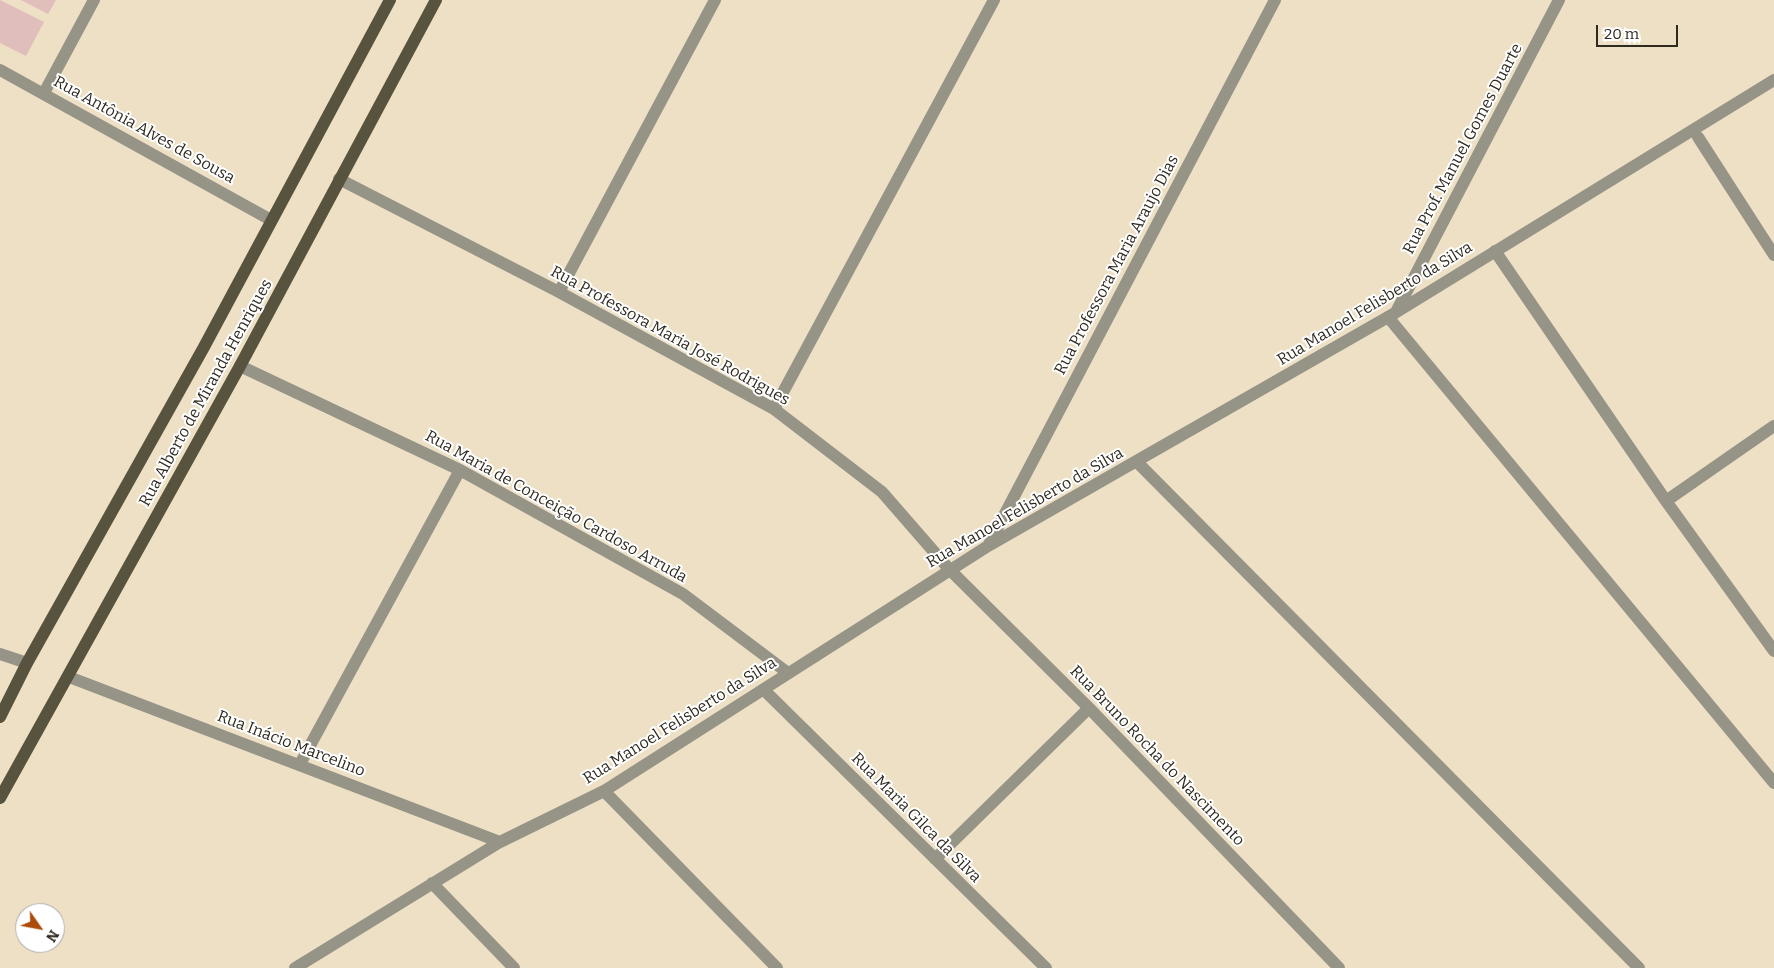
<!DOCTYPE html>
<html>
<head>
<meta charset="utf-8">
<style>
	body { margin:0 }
	#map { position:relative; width:1774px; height:968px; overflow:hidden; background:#ede0c5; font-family:Bitter,serif }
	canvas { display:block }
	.north { position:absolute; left:15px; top:903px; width:50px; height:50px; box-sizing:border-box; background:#fff; border:1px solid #acaaa6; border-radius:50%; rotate:123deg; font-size:14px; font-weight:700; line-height:20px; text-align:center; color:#2f2a20 }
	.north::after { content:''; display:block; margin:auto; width:18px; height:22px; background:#ac4b0a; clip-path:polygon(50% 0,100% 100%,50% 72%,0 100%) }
	.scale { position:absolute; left:1596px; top:25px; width:82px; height:22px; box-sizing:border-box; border:2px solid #2f2a20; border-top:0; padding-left:6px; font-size:15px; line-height:18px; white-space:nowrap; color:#2f2a20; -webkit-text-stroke:4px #fff; paint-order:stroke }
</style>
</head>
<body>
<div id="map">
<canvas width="1774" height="968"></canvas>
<div class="north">N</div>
<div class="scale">20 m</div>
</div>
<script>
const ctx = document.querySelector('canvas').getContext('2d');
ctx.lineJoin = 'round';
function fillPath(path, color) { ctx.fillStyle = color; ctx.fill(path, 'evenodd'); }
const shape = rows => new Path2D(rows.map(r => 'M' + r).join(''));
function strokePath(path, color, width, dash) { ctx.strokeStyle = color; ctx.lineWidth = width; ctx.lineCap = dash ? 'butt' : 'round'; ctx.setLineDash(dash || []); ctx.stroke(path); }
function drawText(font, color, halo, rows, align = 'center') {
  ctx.font = font + ' Bitter,serif'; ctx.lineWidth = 4; ctx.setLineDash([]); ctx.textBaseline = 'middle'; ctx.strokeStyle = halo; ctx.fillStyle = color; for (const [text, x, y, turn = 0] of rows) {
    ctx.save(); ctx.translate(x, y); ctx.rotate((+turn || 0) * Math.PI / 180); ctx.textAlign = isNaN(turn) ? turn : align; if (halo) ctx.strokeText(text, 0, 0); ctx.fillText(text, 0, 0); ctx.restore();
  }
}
fillPath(shape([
	[0,0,44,22,26,56,0,43],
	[21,0,56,0,48,14]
]), '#dfbebb');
strokePath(shape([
	[1698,137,1774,255]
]), '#969387', 12);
strokePath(shape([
	[0,70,271,220],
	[44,93,94,0],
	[339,179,559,292,774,409,882,492,949,569,1089,708,1339,968],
	[1495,251,1666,501,1774,651],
	[559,292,715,0],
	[1396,312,1559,0],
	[1388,317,1774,783],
	[240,366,460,470,683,594,788,673],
	[774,409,994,0],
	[1136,461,1639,968],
	[1666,501,1774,426],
	[988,546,1275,0],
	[0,654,27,663],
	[69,677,500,842],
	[764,690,1046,968],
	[300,764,460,470],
	[604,791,777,968],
	[935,859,1089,708],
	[432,883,514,968],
	[295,968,500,842,604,791,988,546,1395,313,1774,80]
]), '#969387', 12);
strokePath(shape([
	[0,717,27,663,204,347,390,0],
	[0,798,240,366,436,0]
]), '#58533e', 12);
drawText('16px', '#2f2a20', '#fff', [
	["Rua Antônia Alves de Sousa",144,130,29],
	["Rua Prof. Manuel Gomes Duarte",1463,149,-62],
	["Rua Professora Maria Araujo Dias",1117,265,-62],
	["Rua Manoel Felisberto da Silva",1375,304,-31],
	["Rua Professora Maria José Rodrigues",670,336,29],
	["Rua Alberto de Miranda Henriques",206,393,-61],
	["Rua Maria de Conceição Cardoso Arruda",556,507,29],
	["Rua Manoel Felisberto da Silva",1025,508,-30],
	["Rua Manoel Felisberto da Silva",680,721,-32],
	["Rua Inácio Marcelino",291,744,21],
	["Rua Bruno Rocha do Nascimento",1157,756,46],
	["Rua Maria Gilca da Silva",916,818,45]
]);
</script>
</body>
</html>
